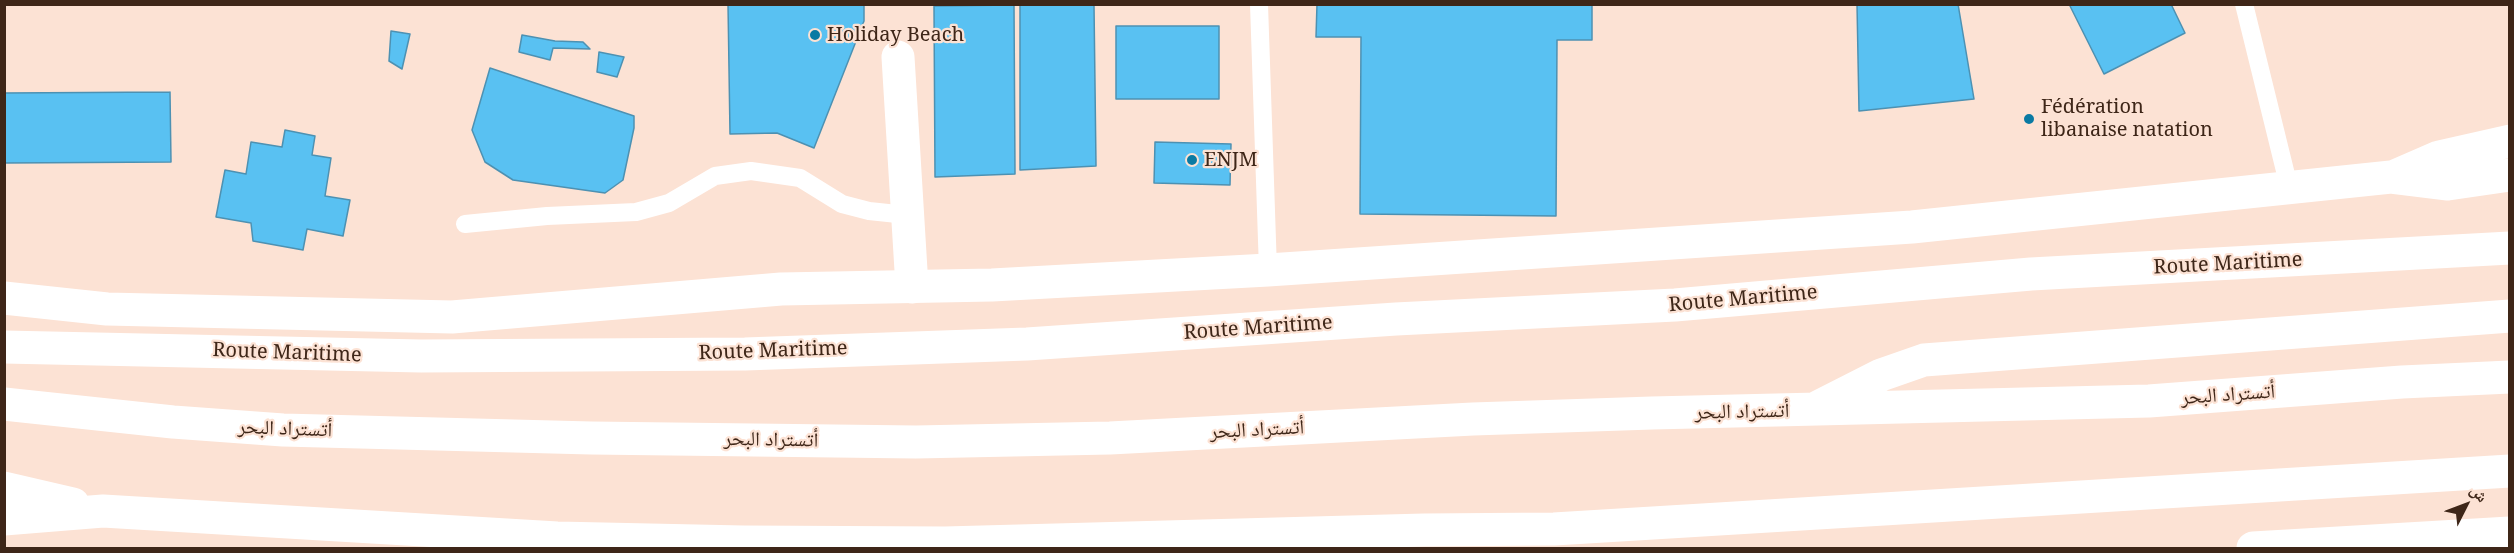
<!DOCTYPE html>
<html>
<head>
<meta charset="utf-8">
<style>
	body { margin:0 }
	#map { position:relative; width:2514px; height:553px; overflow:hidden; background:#fce2d4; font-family:"Noto Serif","Noto Naskh Arabic",serif }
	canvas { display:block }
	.frame { position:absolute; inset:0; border:6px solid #3e2618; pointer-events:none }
	.north { position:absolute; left:2436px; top:475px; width:60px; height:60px; -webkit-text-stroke:4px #fce2d4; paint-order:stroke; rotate:48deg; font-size:16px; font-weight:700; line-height:24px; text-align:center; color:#3e2618 }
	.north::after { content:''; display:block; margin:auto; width:21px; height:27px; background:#3e2618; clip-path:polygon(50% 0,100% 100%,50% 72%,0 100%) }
</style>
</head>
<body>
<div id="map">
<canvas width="2514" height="553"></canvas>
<div class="frame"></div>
<div class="north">ش</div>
</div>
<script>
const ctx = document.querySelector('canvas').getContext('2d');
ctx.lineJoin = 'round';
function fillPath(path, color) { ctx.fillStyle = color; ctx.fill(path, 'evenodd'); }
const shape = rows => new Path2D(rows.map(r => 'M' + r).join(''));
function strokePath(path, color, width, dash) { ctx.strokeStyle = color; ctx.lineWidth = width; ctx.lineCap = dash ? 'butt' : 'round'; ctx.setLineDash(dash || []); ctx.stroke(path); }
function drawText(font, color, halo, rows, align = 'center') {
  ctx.font = font + ' "Noto Serif","Noto Naskh Arabic",serif'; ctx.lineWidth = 4.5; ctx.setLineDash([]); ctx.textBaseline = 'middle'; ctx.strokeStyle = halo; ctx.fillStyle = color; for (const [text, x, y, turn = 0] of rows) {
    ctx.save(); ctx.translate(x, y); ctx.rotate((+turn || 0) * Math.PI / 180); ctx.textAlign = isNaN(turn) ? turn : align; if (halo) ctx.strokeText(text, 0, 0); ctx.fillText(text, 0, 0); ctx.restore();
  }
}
const building = shape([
	[728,4,864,4,864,21,814,148,777,133,730,134,728,4],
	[1317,4,1592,4,1592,40,1557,40,1556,216,1360,214,1361,37,1316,37,1317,4],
	[1857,4,1958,4,1974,99,1859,111,1857,4],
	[2069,4,2171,4,2185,33,2104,74,2069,4],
	[1014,5,1015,174,935,177,934,6,1014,5],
	[1020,5,1094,5,1096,166,1020,170,1020,5],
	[1116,26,1219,26,1219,99,1116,99,1116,26],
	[391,31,410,34,402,69,389,61,391,31],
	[522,35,555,41,583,42,590,49,553,48,550,60,519,52,522,35],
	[599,52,624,57,617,77,597,72,599,52],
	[490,68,634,116,634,128,623,180,605,193,513,180,485,162,472,130,490,68],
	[170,92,171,162,4,163,4,93,170,92],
	[285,130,315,136,312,155,331,158,325,196,350,200,343,236,307,229,303,250,253,241,251,223,216,217,225,170,246,174,251,142,282,147,285,130],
	[1155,142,1231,144,1230,185,1154,183,1155,142]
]);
fillPath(building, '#59c1f2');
strokePath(building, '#4d91b2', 1.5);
strokePath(shape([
	[1259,4,1268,270],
	[2244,4,2289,187],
	[465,224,547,216,636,212,669,203,715,176,751,171,800,178,842,204,869,211,907,215]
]), '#fff', 18);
strokePath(shape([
	[898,57,912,287]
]), '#fff', 33);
strokePath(shape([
	[2393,177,2439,157,2510,141],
	[4,298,107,309,452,317,781,289,992,285,1268,270,1912,227,2391,177,2448,184,2510,175]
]), '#fff', 33);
strokePath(shape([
	[4,347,421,356,745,354,1027,344,1396,319,1675,305,2031,274,2510,248]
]), '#fff', 33);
strokePath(shape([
	[4,404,173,422,283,430,591,438,916,442,1110,438,1473,419,1652,413,2149,401,2402,382,2510,377],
	[1818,407,1881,375,1924,360,2510,316],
	[4,488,73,504],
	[4,519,103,511,557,538,743,542,945,543,1424,530,1554,529,2510,471],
	[2253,548,2510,533]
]), '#fff', 33);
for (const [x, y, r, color] of [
	[815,35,6,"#0a7aa3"],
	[2029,119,6,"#0a7aa3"],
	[1192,160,6,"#0a7aa3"]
]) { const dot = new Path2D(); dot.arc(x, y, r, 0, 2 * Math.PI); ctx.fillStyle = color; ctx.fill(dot); strokePath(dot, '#fce2d4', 2); }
drawText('20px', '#3e2618', '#fce2d4', [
	["Holiday Beach",827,35],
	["Fédération",2041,107],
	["libanaise natation",2041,130],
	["ENJM",1204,160]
], 'left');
drawText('20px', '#3e2618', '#fce2d4', [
	["Route Maritime",2228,264,-3],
	["Route Maritime",1743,299,-5],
	["Route Maritime",1258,328,-4],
	["Route Maritime",773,351,-2],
	["Route Maritime",287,353,2],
	["أتستراد البحر",2228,395,-4],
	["أتستراد البحر",1742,412,-1],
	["أتستراد البحر",285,429,2],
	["أتستراد البحر",1257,430,-3],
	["أتستراد البحر",771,440,1]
]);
</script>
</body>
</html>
